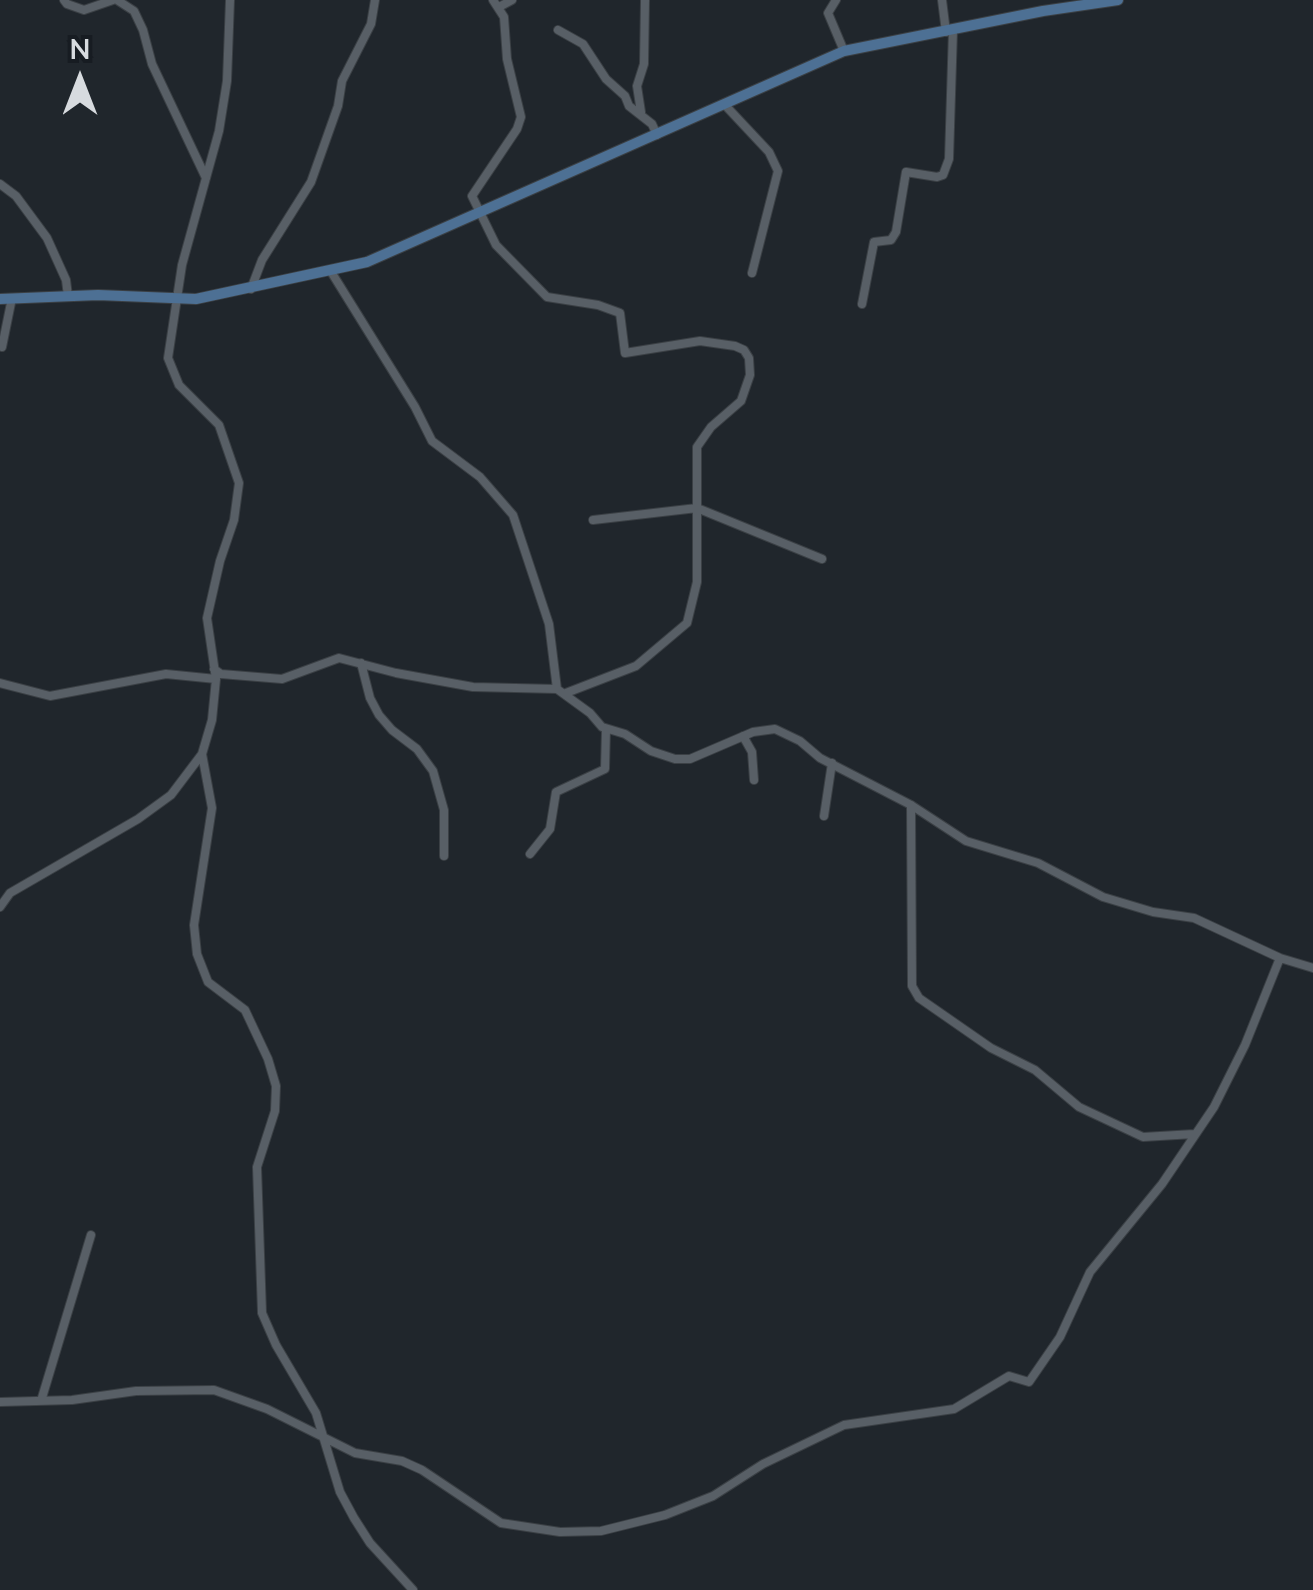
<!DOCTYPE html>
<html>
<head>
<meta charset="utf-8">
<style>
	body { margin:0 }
	#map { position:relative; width:1313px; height:1590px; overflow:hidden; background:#20262c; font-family:"Nunito Sans",sans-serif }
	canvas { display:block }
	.north { position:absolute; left:30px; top:30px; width:100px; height:100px; -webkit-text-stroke:8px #171c22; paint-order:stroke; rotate:0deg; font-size:28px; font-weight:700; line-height:40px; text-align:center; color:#d7dbdf }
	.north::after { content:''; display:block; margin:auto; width:35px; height:45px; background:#d7dbdf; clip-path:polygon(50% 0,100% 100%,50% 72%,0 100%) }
</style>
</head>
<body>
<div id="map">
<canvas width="1313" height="1590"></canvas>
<div class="north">N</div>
</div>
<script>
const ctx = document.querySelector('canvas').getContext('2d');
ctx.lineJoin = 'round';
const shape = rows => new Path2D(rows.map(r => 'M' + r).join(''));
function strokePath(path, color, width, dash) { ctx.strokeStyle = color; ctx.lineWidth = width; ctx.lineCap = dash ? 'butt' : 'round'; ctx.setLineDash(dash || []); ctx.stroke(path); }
const street = shape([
	[64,0,67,4,84,10,113,0],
	[117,0,134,11,143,30,152,64,206,178],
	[230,0,227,81,219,131,182,265,168,358,179,385,219,425,239,483,234,520,220,561,207,618,216,679,212,720,202,754,212,808,194,925,197,954,208,982,245,1010,268,1059,276,1086,275,1111,257,1167,262,1313,276,1345,316,1413,340,1492,354,1518,370,1543,413,1590],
	[493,0,504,17,507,59,521,117,517,129,472,196,496,245,547,297,598,305,620,313,625,353,700,341,735,346,744,350,749,358,750,375,741,401,711,427,697,447,697,582,687,623,636,666,566,693],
	[836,0,828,13,844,51],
	[942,0,946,32],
	[499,7,512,0],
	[558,30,583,44,606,79,625,96,629,106,652,124,657,135],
	[724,104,769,152,778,171,752,273],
	[641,112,637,86,644,64,645,0],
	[0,184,16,196,47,238,66,280,68,296],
	[330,270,415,407,432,441,480,477,513,515,549,624,557,689],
	[251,289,262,260,311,182,338,106,342,81,371,24,375,0],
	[862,304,874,242,891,240,896,232,906,172,937,177,943,175,949,159,953,30],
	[2,347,12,298],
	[593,520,697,508,822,559],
	[361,663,370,698,379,715,392,730,417,749,433,771,444,810,444,856],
	[214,669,221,674,282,679,339,658,396,673,473,687,557,689,590,713,602,727,625,734,651,751,675,759,690,759,753,732,775,729,800,741,820,758,911,805,966,841,1038,863,1103,897,1153,912,1194,918,1280,958,1313,968],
	[0,683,50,696,166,674,216,679],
	[743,736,752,752,754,780],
	[911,805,912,986,919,998,991,1048,1035,1070,1079,1107,1143,1137,1194,1134],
	[824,816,832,763],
	[530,854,550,829,556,792,605,769,606,729],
	[0,907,10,893,138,819,171,795,202,754],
	[41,1401,91,1235],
	[0,1402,72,1400,136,1391,214,1390,267,1409,355,1453,402,1461,422,1470,501,1523,560,1532,601,1531,665,1515,713,1496,763,1464,844,1425,954,1409,1009,1376,1029,1382,1060,1337,1090,1272,1162,1184,1214,1107,1245,1045,1280,958]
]);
const secondary = shape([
	[0,299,98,295,196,299,367,262,844,51,1043,11,1118,0]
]);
strokePath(street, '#3b4045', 10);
strokePath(secondary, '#3b4045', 12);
strokePath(street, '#585f66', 8);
strokePath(secondary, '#4d7094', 10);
</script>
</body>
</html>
